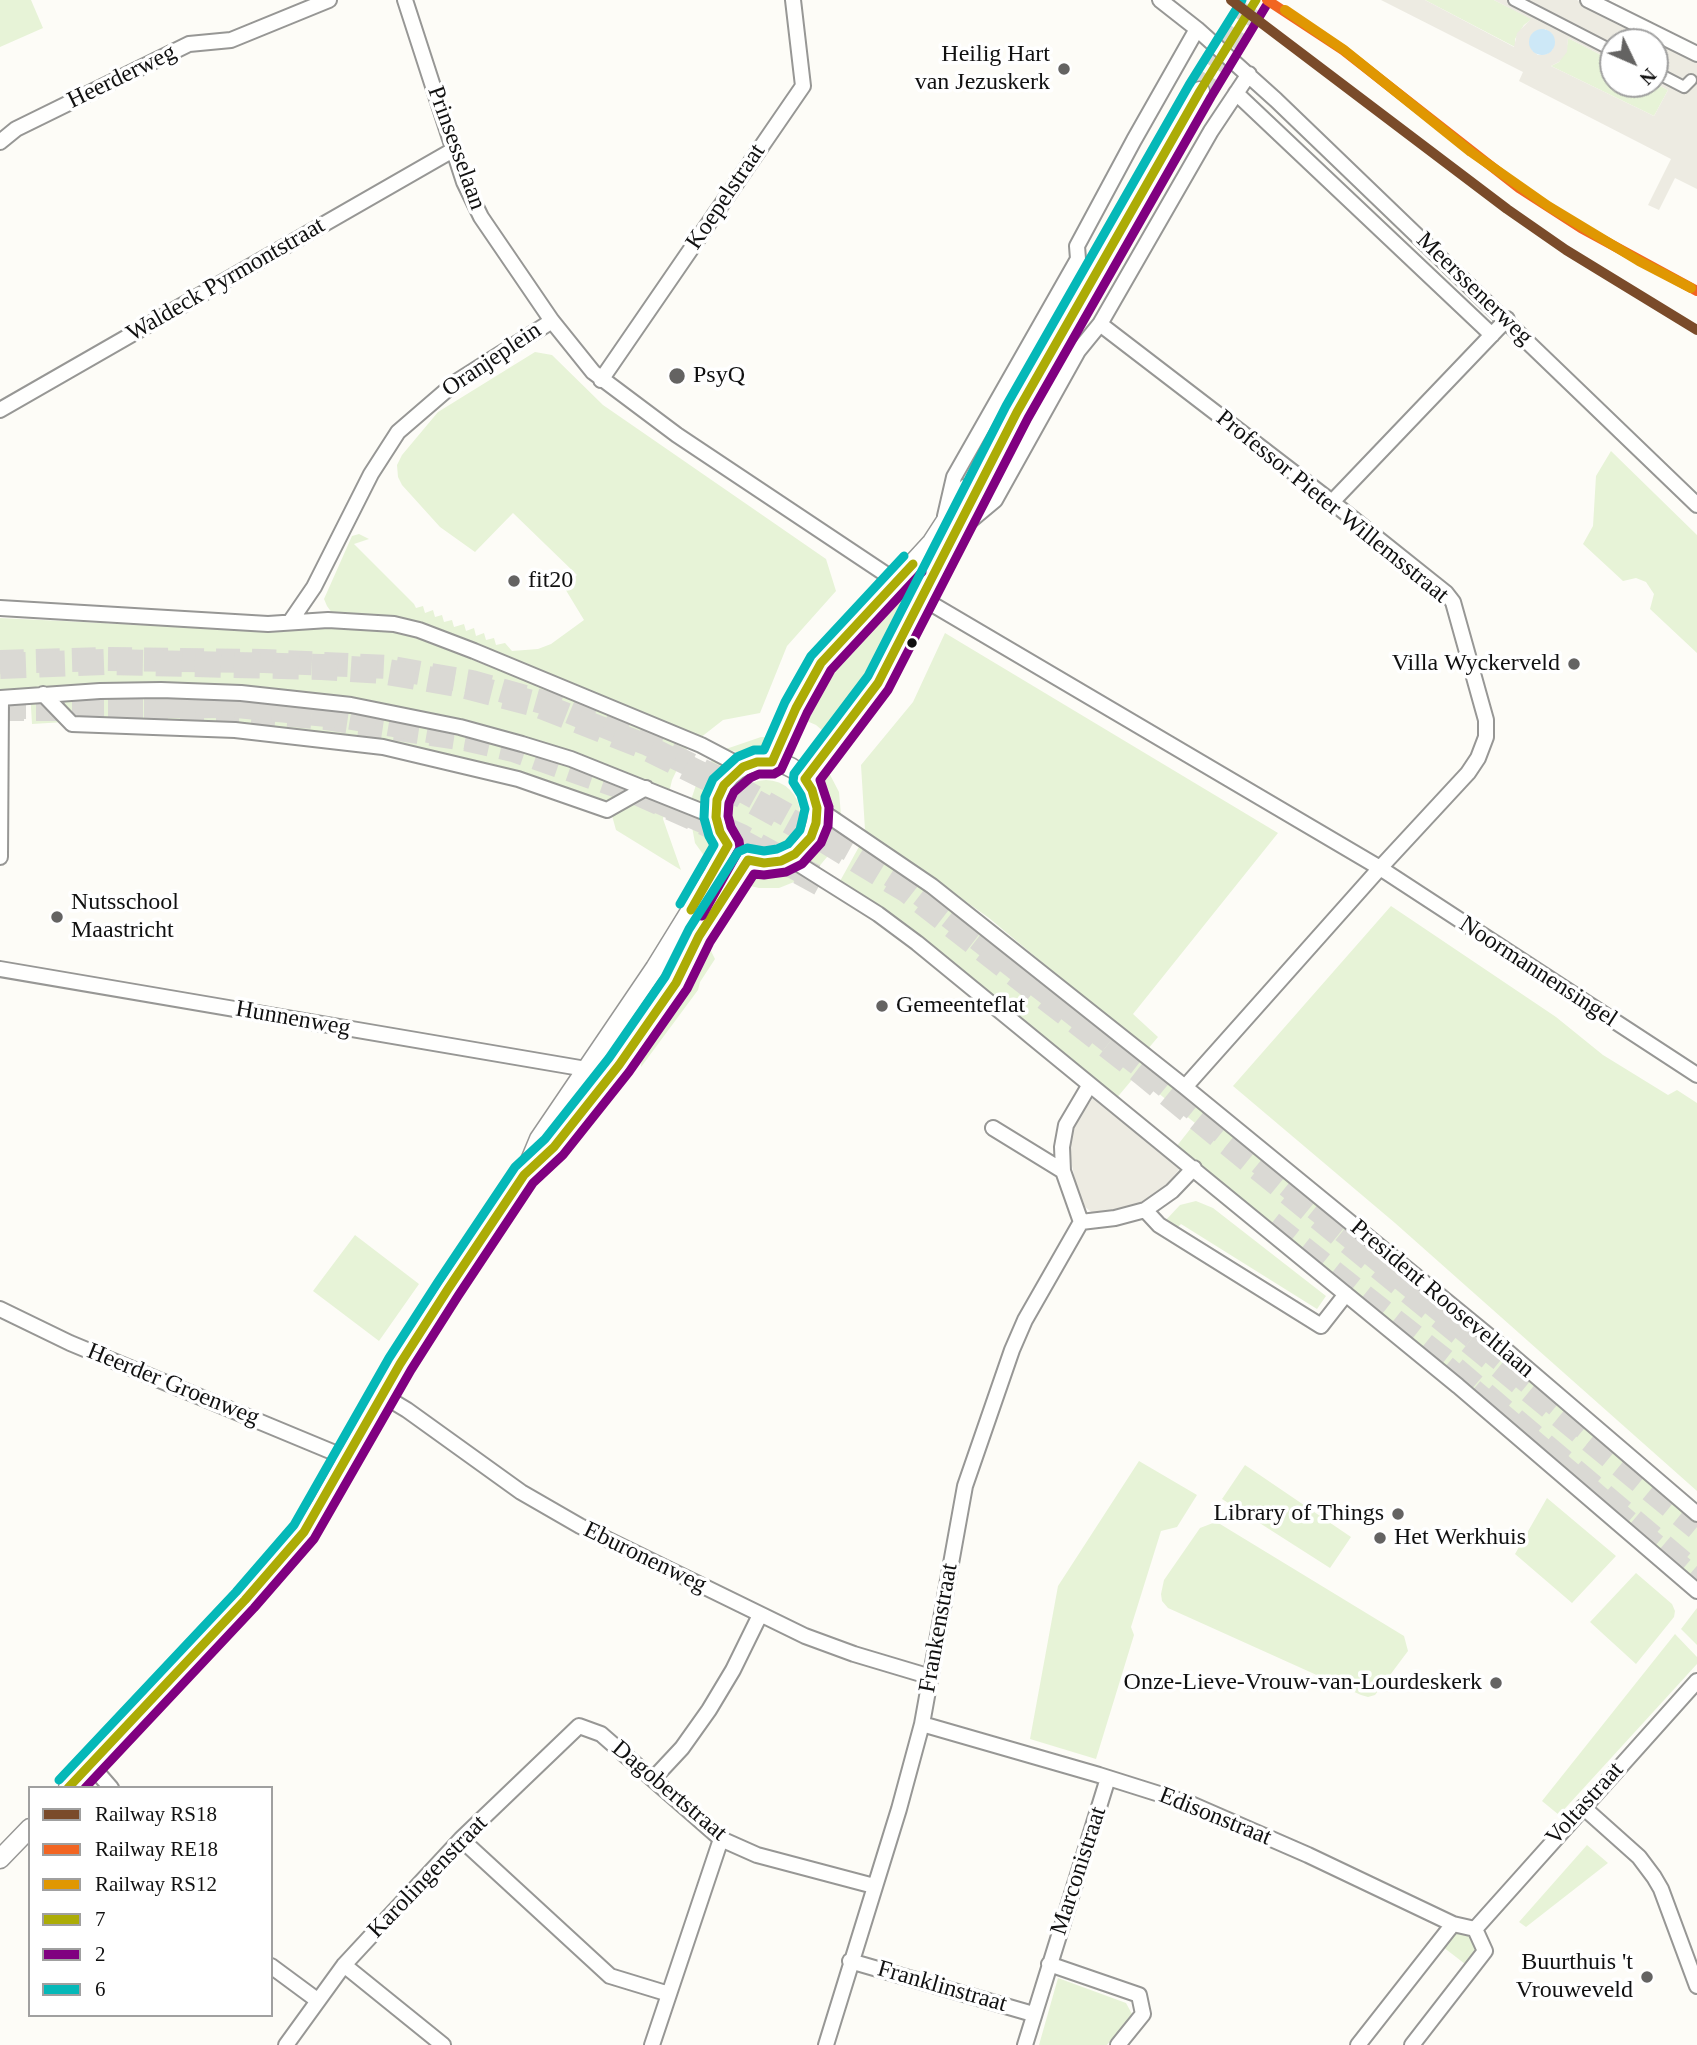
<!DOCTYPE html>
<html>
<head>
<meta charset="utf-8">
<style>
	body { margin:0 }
	#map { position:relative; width:1697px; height:2045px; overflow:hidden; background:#fdfcf7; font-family:Georgia,serif }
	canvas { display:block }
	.legend { position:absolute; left:28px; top:1786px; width:245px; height:231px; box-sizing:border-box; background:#fff; border:2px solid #a0a0a0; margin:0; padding:9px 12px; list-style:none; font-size:21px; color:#111 }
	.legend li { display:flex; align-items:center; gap:14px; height:35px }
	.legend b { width:35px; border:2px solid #a0a0a0 }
	.north { position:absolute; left:1599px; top:28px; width:70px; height:70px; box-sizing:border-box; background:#fff; border:2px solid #a0a0a0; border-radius:50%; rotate:134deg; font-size:19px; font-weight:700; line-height:28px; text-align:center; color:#111 }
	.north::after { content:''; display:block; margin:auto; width:24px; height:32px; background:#646362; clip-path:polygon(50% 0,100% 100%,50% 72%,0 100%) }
</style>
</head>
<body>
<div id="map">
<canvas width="1697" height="2045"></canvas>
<ul class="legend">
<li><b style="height:9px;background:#7a4b2a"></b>Railway RS18</li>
<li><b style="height:9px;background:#f26522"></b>Railway RE18</li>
<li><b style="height:9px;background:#e09702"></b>Railway RS12</li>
<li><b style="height:9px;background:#acac06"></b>7</li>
<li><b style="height:9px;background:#800080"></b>2</li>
<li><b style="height:9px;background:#05b8b8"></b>6</li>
</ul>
<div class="north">N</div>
</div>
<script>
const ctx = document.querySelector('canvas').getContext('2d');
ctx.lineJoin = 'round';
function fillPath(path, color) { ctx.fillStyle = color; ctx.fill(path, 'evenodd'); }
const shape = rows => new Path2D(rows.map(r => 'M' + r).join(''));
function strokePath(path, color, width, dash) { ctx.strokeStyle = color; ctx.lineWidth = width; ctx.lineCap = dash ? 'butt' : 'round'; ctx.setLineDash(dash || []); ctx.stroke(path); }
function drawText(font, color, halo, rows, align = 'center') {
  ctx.font = font + ' Georgia,serif'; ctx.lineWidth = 7; ctx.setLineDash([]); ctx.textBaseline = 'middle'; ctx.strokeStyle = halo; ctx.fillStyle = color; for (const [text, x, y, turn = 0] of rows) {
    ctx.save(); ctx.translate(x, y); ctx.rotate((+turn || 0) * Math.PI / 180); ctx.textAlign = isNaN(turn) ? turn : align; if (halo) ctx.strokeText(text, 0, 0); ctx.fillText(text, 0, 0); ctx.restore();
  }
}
fillPath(shape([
	[0,0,31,0,43,28,0,47],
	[1425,0,1494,0,1532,19,1524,25,1515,39,1515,47],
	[1568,38,1613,61,1613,84,1655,83,1668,90,1654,116,1551,66,1559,62,1567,46],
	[535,352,552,355,603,405,826,559,836,591,787,646,760,713,723,720,700,738,441,633,377,616,332,613,327,606,324,599,352,536,359,534,369,539,354,544,414,604,416,608,423,606,425,613,433,610,435,617,442,615,444,622,452,620,454,627,464,624,466,631,474,628,476,636,484,633,486,640,494,638,496,645,505,643,512,651,538,649,551,644,584,620,564,587,577,575,513,513,475,552,440,527,402,485,398,477,397,465,402,455,438,412],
	[1611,451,1697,535,1697,653,1650,609,1654,594,1646,582,1636,578,1623,581,1583,544,1593,526,1596,476],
	[947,535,874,676,829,736,816,725,800,718,827,667],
	[0,618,271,631,350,625,399,630,688,747,672,780,663,819,681,870,616,830,611,812,465,759,81,721,32,724,30,691,0,694],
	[945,633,1278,833,1133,1014,1158,1037,1147,1050,989,918,865,830,861,765,913,702],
	[761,737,777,738,767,748,755,753,740,753,726,749],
	[712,760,726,767,710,788,706,807,691,800,697,782],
	[826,767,839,792,841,815,831,805,824,792,823,777],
	'732 814a34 34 0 1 1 68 0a34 34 0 1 1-68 0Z',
	[690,816,703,825,710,835,713,845,710,864,695,843],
	[826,822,840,830,832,851,817,869,805,860,819,843],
	[861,843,926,886,1208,1115,1594,1433,1697,1523,1697,1586,1176,1147,1195,1123,1136,1075,1115,1100,839,883],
	[779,872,791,872,804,878,779,888,759,888,742,884,757,875],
	[706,897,713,902,681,966,617,1056,622,1039,667,971,679,942],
	[1391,906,1556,1017,1603,1055,1668,1095,1677,1090,1697,1103,1697,1491,1395,1223,1233,1086],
	[723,908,729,910,710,940,709,947,715,959,700,982,698,990,641,1067,642,1054,655,1026],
	[1196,1201,1213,1208,1326,1296,1317,1309,1181,1224,1177,1228,1165,1221,1180,1205],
	[355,1235,419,1284,379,1341,313,1291],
	[1139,1461,1197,1495,1177,1527,1161,1531,1131,1627,1134,1635,1096,1759,1030,1739,1058,1586],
	[1245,1465,1351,1537,1330,1568,1222,1499],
	[1547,1498,1616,1556,1572,1603,1515,1554],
	[1213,1523,1220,1524,1404,1636,1408,1651,1375,1695,1368,1697,1361,1695,1168,1608,1162,1601,1161,1594,1164,1580,1200,1528],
	[1636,1573,1672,1604,1675,1611,1674,1617,1636,1664,1590,1622],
	[1697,1608,1697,1645,1681,1629],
	[1675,1634,1697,1657,1697,1664,1559,1815,1542,1801],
	[1587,1845,1608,1863,1526,1927,1519,1922],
	[1456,1932,1473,1935,1481,1951,1469,1967,1443,1947],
	[1058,1978,1126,2003,1132,2014,1107,2045,1039,2045]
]), '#e7f3d7');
fillPath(shape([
	[1381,0,1425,0,1514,47,1517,33,1531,19,1494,0,1577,0,1697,62,1697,189,1675,178,1659,210,1648,205,1671,159,1519,81,1523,72],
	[1545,29,1552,34,1553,49,1547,54,1538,55,1532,50],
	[1568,38,1613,61,1613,42,1655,42,1655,83,1668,90,1654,116,1551,66,1559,62,1567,52],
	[1097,1092,1186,1162,1157,1195,1137,1205,1094,1214,1080,1203,1068,1147,1072,1128]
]), '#edebe2');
fillPath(shape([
	'1529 42a13 13 0 1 1 26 0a13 13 0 1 1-26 0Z'
]), '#cde8f7');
strokePath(shape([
	[1200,91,1256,0]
]), '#dad9d4', 18, [18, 9]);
strokePath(shape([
	[0,662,106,659,264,661,387,667,431,675,472,682,553,705,648,744,740,789,854,852,919,893,1150,1073,1619,1456],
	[0,709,221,709,325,718,465,739,513,750,632,791,732,836,824,886],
	[1445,1367,1697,1581]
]), '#dad9d4', 24, [24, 12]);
strokePath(shape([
	[0,666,106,662,322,667,382,671,462,685,536,704,641,745,742,795,826,841,907,890,1143,1073,1697,1527],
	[0,706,237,705,347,716,482,739],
	[651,797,741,837,814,877],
	[1271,1224,1449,1365,1697,1576]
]), '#dad9d4', 26, [26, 13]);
const pedestrian = shape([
	[1514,0,1613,51],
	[1655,72,1684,87,1691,80]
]);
const minor = shape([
	[405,0,464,182,481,217,552,321,593,372,677,435,896,581],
	[1160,0,1197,29,1276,100,1697,505],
	[1588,0,1697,54],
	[1236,93,1492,335],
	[0,142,16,129,189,44,231,40,329,0],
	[1100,324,1332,502,1446,593,1453,602,1486,720,1486,737,1478,758,1468,773,1380,868,1185,1087],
	[601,380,803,86,793,0],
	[0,410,453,150],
	[1332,502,1507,319],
	[945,516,954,477,1078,259,1077,246,1134,140,1197,29],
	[959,530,995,500,1078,351,1100,324,1211,131,1249,74],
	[920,597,1380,868,1697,1075],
	[0,608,268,624,328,620,394,624,419,630,474,651,701,745,743,767],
	[290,622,314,587,371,474,398,432,456,382,552,321],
	[43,694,72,724,235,730,383,747,518,779,607,810,646,788],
	[0,698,100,691,161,690,241,693,351,705,460,727,522,744,571,759,716,817],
	[817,808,932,886,1185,1087,1495,1341,1697,1514],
	[0,857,1,698],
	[789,858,878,914,917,943,1458,1386,1697,1591],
	[0,969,586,1069],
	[993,1128,1063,1171],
	[1145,1210,1159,1225,1321,1326,1346,1294],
	[1081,1222,1115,1218,1145,1210,1172,1191,1194,1168],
	[0,1309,70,1343,347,1458],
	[382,1395,407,1410,521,1492,580,1526,805,1636,854,1654,931,1677],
	[922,1724,1099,1775,1191,1804,1308,1855,1453,1924,1475,1929,1485,1951,1412,2045],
	[91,1765,111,1788],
	[654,1778,682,1748,709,1710,733,1670,760,1615],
	[1583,1807,1639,1857,1654,1877,1661,1889,1697,1986],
	[461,1839,610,1976,669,1994],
	[1475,1929,1697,1681],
	[850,1961,1033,2014],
	[1049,1964,1139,1995,1143,2014,1118,2045],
	[344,1965,443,2045],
	[271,1966,317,2000],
	[286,2045,344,1965,461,1839,579,1726,601,1734,721,1839,757,1855,874,1886],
	[652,2045,721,1839],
	[826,2045,899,1809,922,1724,965,1486,1012,1350,1025,1320,1081,1222,1063,1171,1062,1147,1066,1125,1089,1086],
	[1025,2045,1108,1778],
	[1358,2045,1453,1924]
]);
const tertiary = shape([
	'715 812a51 51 0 1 1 102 0a51 51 0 1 1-102 0Z',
	[772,762,796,708,821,663,932,542,967,488],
	[805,779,878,683,1017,412,1200,91],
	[527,1173,554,1147,619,1065,676,983,699,936,748,860],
	[68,1788,245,1600,304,1532,321,1505,400,1364,524,1175,539,1139,655,968,713,874,728,845],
	[0,1859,30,1828]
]);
strokePath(pedestrian, '#979795', 14);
strokePath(minor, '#979795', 18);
strokePath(tertiary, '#979795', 21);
strokePath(pedestrian, '#fffffe', 10);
strokePath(minor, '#fffffe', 14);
strokePath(tertiary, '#fffffe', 18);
strokePath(shape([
	[691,910,728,845,720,832,716,817,717,800,724,785,743,767,757,762,772,762,796,708,821,663,913,564],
	[68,1788,245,1600,304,1532,400,1364,448,1289,524,1175,554,1147,619,1065,676,983,699,936,748,860,764,863,781,861,795,854,811,837,816,823,817,808,812,790,805,779,878,683,1017,412,1200,91,1256,0]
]), '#acac06', 9);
strokePath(shape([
	[702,916,740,848,739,841,731,827,728,816,729,803,734,792,750,778,759,774,774,774,781,770,807,713,831,670,922,572],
	[85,1788,254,1608,314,1539,411,1370,458,1296,533,1183,563,1155,629,1072,687,989,710,942,754,874,764,875,786,872,802,864,821,843,828,826,829,807,820,780,888,690,1028,418,1211,97,1266,6]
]), '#800080', 9);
strokePath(shape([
	[680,904,714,845,709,836,704,818,705,797,713,779,737,757,754,750,764,750,785,702,811,656,904,556],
	[59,1780,236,1592,294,1525,389,1358,438,1282,515,1167,545,1139,609,1058,665,977,689,929,738,852,747,848,764,851,777,849,788,844,800,830,805,809,801,795,793,782,794,774,868,676,1006,406,1189,85,1242,0]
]), '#05b8b8', 9);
strokePath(shape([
	[1231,0,1507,209,1566,250,1697,330]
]), '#7a4b2a', 10);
strokePath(shape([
	[1267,0,1343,50,1519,188,1581,228,1697,291]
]), '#f26522', 10);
strokePath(shape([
	[1285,10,1344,50,1471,152,1548,206,1639,261,1691,288]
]), '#e09702', 10);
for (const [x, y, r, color] of [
	[1064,69,7,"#646362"],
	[677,376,9,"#646362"],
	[514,581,7,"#646362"],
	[912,643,6,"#111"],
	[1574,664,7,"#646362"],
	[57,917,7,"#646362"],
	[882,1006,7,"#646362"],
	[1398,1514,7,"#646362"],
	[1380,1538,7,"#646362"],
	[1496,1683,7,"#646362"],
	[1647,1977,7,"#646362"]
]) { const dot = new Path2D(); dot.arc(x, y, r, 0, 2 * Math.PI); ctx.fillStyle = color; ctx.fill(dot); strokePath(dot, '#fff', 2.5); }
drawText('24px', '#111', '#fff', [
	["Heilig Hart",1050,55],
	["van Jezuskerk",1050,83],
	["PsyQ",693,376,"left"],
	["fit20",528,581,"left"],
	["Villa Wyckerveld",1560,664],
	["Nutsschool",71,903,"left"],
	["Maastricht",71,931,"left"],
	["Gemeenteflat",896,1006,"left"],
	["Library of Things",1384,1514],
	["Het Werkhuis",1394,1538,"left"],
	["Onze-Lieve-Vrouw-van-Lourdeskerk",1482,1683],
	["Buurthuis 't",1633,1963],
	["Vrouweveld",1633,1991]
], 'right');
drawText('24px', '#111', '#fff', [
	["Heerderweg",122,77,-26],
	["Prinsesselaan",456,148,70],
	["Koepelstraat",726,197,-56],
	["Waldeck Pyrmontstraat",226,280,-30],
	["Meerssenerweg",1474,289,44],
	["Oranjeplein",492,360,-34],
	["Professor Pieter Willemsstraat",1332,507,39],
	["Noormannensingel",1538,972,33],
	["Hunnenweg",293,1019,10],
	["President Rooseveltlaan",1442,1299,40],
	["Heerder Groenweg",173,1385,22],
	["Eburonenweg",645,1558,26],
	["Frankenstraat",939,1628,-80],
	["Dagobertstraat",669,1791,40],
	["Voltastraat",1585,1804,-48],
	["Edisonstraat",1215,1817,22],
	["Marconistraat",1079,1871,-72],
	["Karolingenstraat",428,1877,-46],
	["Franklinstraat",942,1987,16]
]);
</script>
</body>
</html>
